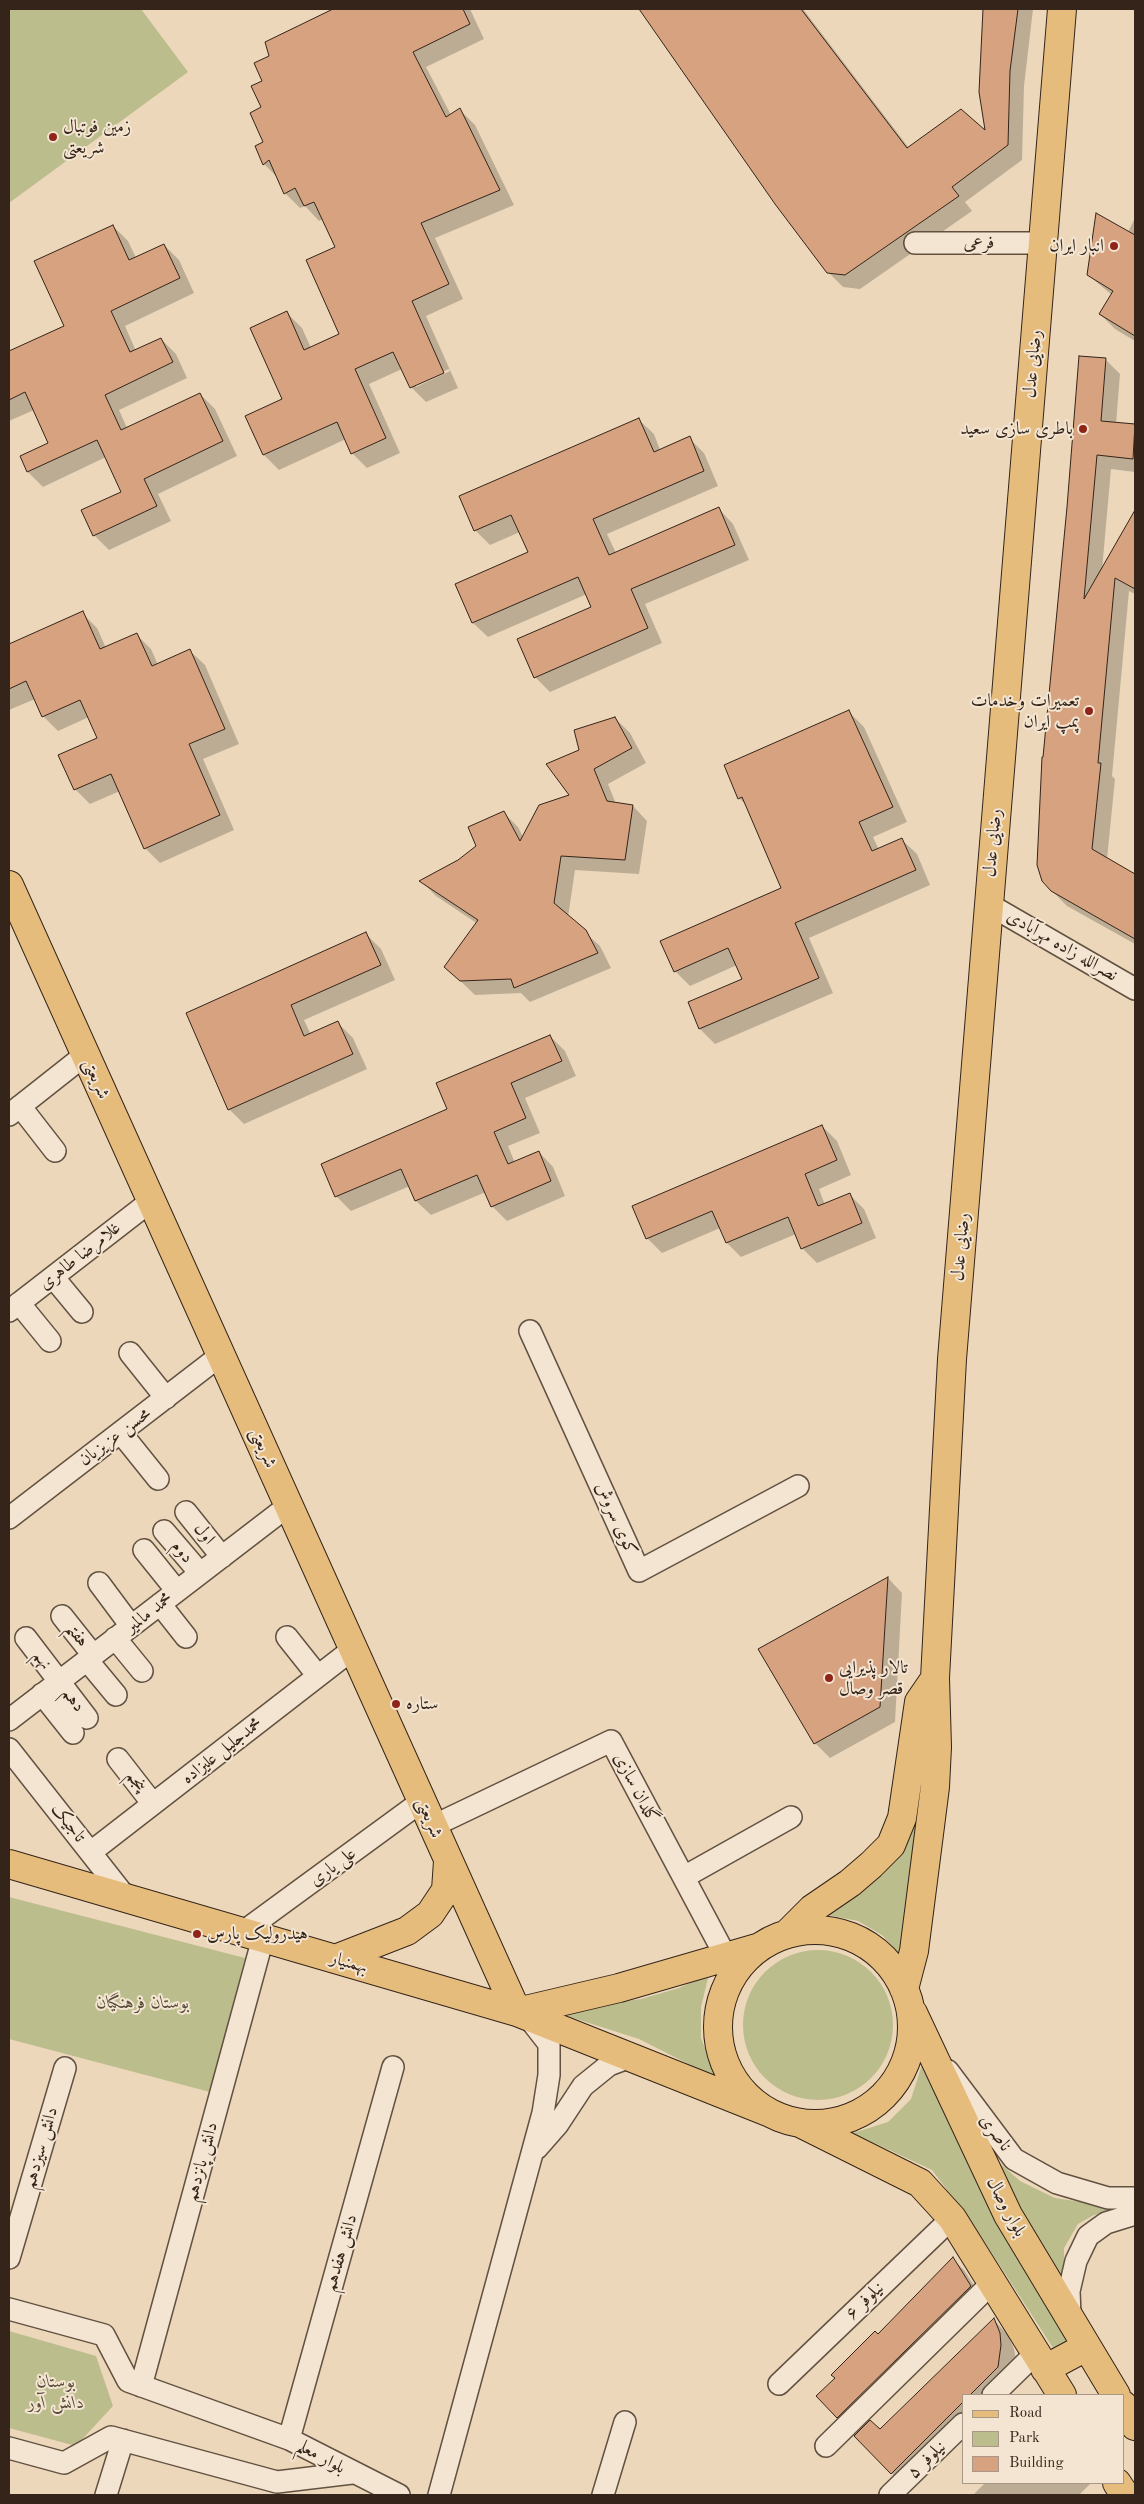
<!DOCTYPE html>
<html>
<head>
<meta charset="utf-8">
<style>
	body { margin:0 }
	#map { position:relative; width:1144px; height:2504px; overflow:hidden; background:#ecd7ba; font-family:"Old Standard TT",serif }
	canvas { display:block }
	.frame { position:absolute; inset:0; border:10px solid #342419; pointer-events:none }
	.legend { position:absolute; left:962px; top:2394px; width:162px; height:90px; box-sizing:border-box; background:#f3e5d2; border:1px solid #a79888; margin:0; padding:6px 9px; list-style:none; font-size:15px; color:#342419 }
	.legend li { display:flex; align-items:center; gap:10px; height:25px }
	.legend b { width:25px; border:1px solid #a79888 }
</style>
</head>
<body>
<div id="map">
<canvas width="1144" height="2504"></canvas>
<div class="frame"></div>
<ul class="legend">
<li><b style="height:6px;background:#e6bc7d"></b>Road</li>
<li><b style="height:14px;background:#bcbd8d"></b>Park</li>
<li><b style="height:14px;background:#d7a280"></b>Building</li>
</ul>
</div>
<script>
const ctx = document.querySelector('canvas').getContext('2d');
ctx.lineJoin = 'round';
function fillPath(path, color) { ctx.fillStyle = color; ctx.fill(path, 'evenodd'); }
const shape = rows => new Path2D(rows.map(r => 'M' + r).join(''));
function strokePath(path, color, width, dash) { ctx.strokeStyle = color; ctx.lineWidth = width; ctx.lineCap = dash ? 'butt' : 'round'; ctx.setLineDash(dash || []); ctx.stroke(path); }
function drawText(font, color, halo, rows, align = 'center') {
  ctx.font = font + ' "Old Standard TT",Amiri,serif'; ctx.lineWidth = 4; ctx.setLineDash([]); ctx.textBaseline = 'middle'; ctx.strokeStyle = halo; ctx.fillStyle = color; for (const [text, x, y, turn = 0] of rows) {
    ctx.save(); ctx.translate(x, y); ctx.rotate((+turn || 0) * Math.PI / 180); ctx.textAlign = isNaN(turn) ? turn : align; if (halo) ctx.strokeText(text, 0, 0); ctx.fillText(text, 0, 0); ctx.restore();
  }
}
fillPath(shape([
	[9,9,141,9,188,72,9,203],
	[926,1785,903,1958,882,1935,858,1921,823,1914,903,1846,916,1825],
	[9,1897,245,1958,210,2092,9,2039],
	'743 2025a75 75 0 1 1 150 0a75 75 0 1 1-150 0Z',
	[709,1974,701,2007,701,2038,716,2078,639,2039,545,2009,593,2006,641,1999,679,1988],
	[925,2055,1070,2342,1055,2351,977,2230,932,2170,853,2133,888,2122,911,2099],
	[985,2150,1020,2181,1055,2198,1121,2208,1094,2215,1078,2224,1064,2248,1064,2285],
	[9,2331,96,2356,113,2406,76,2446,9,2428]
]), '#bcbd8d');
fillPath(shape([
	[336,9,470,9,484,39,426,67,451,115,460,110,475,125,514,205,435,238,463,299,426,316,458,388,426,402,411,387,402,369,369,384,400,453,367,468,352,453,346,439,279,470,264,455,247,416,283,400,287,313,302,328,311,348,341,334,336,248,323,219,319,221,305,206,300,208,285,193,279,179,264,164,256,146,265,143,263,82,271,56,266,42],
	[449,369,450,371,416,387,416,384],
	[640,9,803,9,909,148,987,133,980,92,985,9,1033,9,1024,86,1022,160,965,202,972,211,860,289,843,287,828,272,741,153],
	[1135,218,1135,341,1115,329,1100,314,1112,295,1088,275,1128,232],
	[113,226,128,241,136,258,164,245,179,260,194,293,125,326,136,351,161,339,176,354,187,378,119,410,127,428,200,394,215,409,237,456,158,494,171,521,109,550,94,535,123,492,106,457,43,487,28,472,21,457,50,444,34,410,9,421,9,353,65,326],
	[1105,359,1120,374,1116,424,1135,426,1135,472,1111,469,1102,570,1126,528,1135,533,1135,594,1129,591,1112,776,1115,779,1107,859,1135,875,1135,944,1067,906,1052,891],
	[639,420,654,434,660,450,689,438,704,453,718,486,607,534,616,553,719,509,733,524,749,560,645,604,662,643,550,692,535,677,592,608,587,594,488,637,473,623,529,553,520,532,490,545,475,530],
	[82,613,97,628,106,648,136,634,151,649,158,665,190,651,205,665,239,744,203,759,234,830,160,863,145,848,120,791,90,804,75,789,98,738,89,717,58,731,43,716,35,699,9,710,9,645],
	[849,712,864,727,907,822,873,837,879,850,902,840,917,854,930,885,809,938,833,993,715,1044,700,1029,689,1003,743,980,737,965,690,986,675,971,783,889,747,806,739,798],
	[615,718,630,733,646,763,608,784,616,804,633,806,647,821,639,874,575,870,568,917,600,946,611,968,530,1002,521,993,475,995,446,967,478,924,436,896,422,882,458,861,478,847,504,813,518,827,523,837,571,795,580,751],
	[366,934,381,949,395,980,304,1020,311,1035,338,1023,353,1038,367,1069,244,1124,229,1109,188,1014],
	[550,1036,565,1051,576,1076,525,1098,540,1133,508,1146,515,1163,539,1152,553,1167,565,1196,507,1221,492,1206,486,1192,431,1215,416,1201,410,1186,351,1211,336,1196],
	[822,1126,837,1141,851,1175,819,1189,825,1205,849,1194,864,1209,876,1238,817,1263,802,1248,796,1234,741,1257,727,1243,720,1228,662,1253,647,1238],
	[888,1578,902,1593,895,1722,830,1758,815,1743],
	[953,2259,964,2270,982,2298,849,2428,818,2396],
	[994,2320,1008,2335,1014,2349,1016,2360,999,2395,963,2395,963,2431,906,2488,856,2436,880,2431],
	[985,2483,1091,2483,1079,2495,973,2495]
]), '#0003');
const building = shape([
	[333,9,463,9,470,24,413,52,446,117,460,108,500,190,421,223,449,284,412,301,444,373,410,388,393,352,355,369,386,438,351,454,337,422,263,455,245,416,282,399,250,328,287,311,304,350,339,334,306,260,335,247,314,202,304,206,295,188,284,194,269,160,263,165,255,146,263,142,250,113,261,107,251,86,262,81,254,63,269,56,265,42,333,9],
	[639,9,801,9,907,148,961,109,985,130,979,92,983,9,1018,9,1010,71,1008,145,952,187,959,196,845,275,827,273,775,204,639,9],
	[1096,213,1135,235,1135,336,1099,314,1113,291,1087,275,1096,213],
	[113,225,129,260,164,244,180,278,111,311,130,352,161,338,173,362,105,395,121,430,200,393,223,441,144,479,157,506,93,536,81,510,121,492,97,440,27,472,20,456,48,443,25,392,9,400,9,351,64,326,34,261,113,225],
	[1079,356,1106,358,1101,421,1135,424,1133,459,1097,455,1084,599,1135,510,1135,589,1115,578,1098,763,1101,763,1092,849,1135,874,1135,939,1051,891,1042,881,1037,865,1042,757,1043,757,1067,507,1079,356],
	[639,418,654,452,690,436,704,471,593,519,609,555,719,507,735,545,631,589,648,628,534,678,517,639,591,607,578,577,472,623,455,584,528,552,511,515,474,531,459,496,639,418],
	[83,611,100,649,137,633,152,666,190,649,225,729,189,744,220,815,144,849,111,774,74,790,58,755,97,738,80,700,42,717,26,681,9,689,9,644,83,611],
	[849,710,893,807,859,822,872,851,902,838,916,870,795,923,819,978,699,1029,688,1002,742,979,728,948,674,972,660,941,781,888,742,797,738,799,724,765,849,710],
	[615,717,632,748,594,769,607,801,633,805,625,860,561,856,554,903,586,930,598,953,514,988,511,979,460,981,444,967,478,920,419,881,458,860,476,846,468,827,504,811,520,841,539,805,569,795,546,764,579,750,574,730,615,717],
	[366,932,381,965,291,1005,304,1036,338,1021,353,1054,228,1110,186,1013,366,932],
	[550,1035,562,1061,511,1083,526,1118,494,1132,508,1164,539,1151,551,1181,491,1207,477,1175,415,1201,401,1169,335,1197,321,1164,447,1109,436,1083,550,1035],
	[822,1125,837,1160,805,1174,818,1206,850,1193,862,1223,801,1249,788,1217,726,1243,712,1211,646,1239,632,1206,822,1125],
	[888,1577,880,1707,814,1744,758,1649,888,1577],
	[953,2257,971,2286,837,2418,816,2396,835,2378,831,2375,875,2331,878,2334,953,2257],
	[994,2318,1000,2333,1001,2345,998,2367,970,2395,963,2395,963,2402,891,2474,854,2436,870,2420,880,2429,994,2318]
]);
fillPath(building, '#d7a280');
strokePath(building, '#342419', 1);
const minor = shape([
	[915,243,1043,243],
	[988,904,1135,989],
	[20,1106,55,1151],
	[9,1115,85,1055],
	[53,1277,82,1312],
	[19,1303,50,1341],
	[9,1311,151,1201],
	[530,1331,639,1571,798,1486],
	[130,1353,166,1398],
	[121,1433,158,1479],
	[186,1512,222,1557],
	[9,1518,221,1355],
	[164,1531,200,1573],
	[144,1550,177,1591],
	[99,1583,131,1626],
	[160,1604,186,1637],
	[62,1616,93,1655],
	[287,1637,318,1676],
	[26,1638,87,1718],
	[115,1638,142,1671],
	[87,1660,116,1695],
	[42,1694,73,1733],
	[9,1720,288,1506],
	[9,1749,127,1899],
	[118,1759,153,1804],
	[433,1826,611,1741,726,1957],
	[91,1852,353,1649],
	[684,1877,791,1817],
	[243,1932,422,1801],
	[948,2071,1014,2159,1057,2183,1108,2198,1135,2198],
	[537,2148,558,2124,583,2086,609,2065,630,2057],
	[9,2258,65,2068],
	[9,2309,104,2335,128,2381,289,2439,399,2495],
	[1070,2315,1069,2291,1076,2261,1088,2236,1106,2223,1135,2214],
	[779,2384,952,2218],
	[141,2386,263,1938],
	[993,2395,1036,2353],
	[289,2439,393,2067],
	[826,2446,992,2283],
	[9,2448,64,2463,111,2437,277,2482,352,2473],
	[106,2495,123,2440],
	[439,2495,543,2113,549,2075,549,2044,528,2017],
	[603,2495,625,2422],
	[890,2495,963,2424]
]);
const major = shape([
	[9,885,517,2012],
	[9,1864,517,2012,768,2112],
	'718 2027a97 97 0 1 1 194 0a97 97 0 1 1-194 0Z',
	[788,1933,812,1909,850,1883,871,1865,891,1845,902,1818,919,1702,932,1683],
	[335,1959,407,1931,430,1914,446,1890,448,1861],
	[904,1989,914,1951,935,1787,937,1747,935,1678,952,1359,1062,9],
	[517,2012,619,1988,757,1948],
	[913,2013,1008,2215,1116,2395],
	[802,2124,920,2183,952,2218,1062,2395],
	[1045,2369,1086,2347],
	[1123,2405,1135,2426],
	[1117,2483,1125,2495]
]);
strokePath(minor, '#625141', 24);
strokePath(major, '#342419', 30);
strokePath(minor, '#f3e5d2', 21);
strokePath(major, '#e6bc7d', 28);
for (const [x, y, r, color] of [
	[53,137,5,"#8f2418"],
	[1114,246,5,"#8f2418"],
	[1083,429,5,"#8f2418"],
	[1089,711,5,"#8f2418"],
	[829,1678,5,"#8f2418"],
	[396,1704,5,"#8f2418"],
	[197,1934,5,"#8f2418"]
]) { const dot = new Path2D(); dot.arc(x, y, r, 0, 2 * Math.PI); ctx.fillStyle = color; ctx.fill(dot); strokePath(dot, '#f3e5d2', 2); }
drawText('18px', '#342419', '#f3e5d2', [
	["زمین فوتبال",63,127],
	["شریعتی",63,148],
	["انبار ایران",1104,246,"right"],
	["باطری سازی سعید",1073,429,"right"],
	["تعمیرات وخدمات",1079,701,"right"],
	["پمپ ایران",1079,722,"right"],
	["تالار پذیرایی",839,1668],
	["قصر وصال",839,1689],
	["ستاره",406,1704],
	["هیدرولیک پارس",207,1934]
], 'left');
drawText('18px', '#342419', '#f3e5d2', [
	["فرعی",979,243],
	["رضایی عدل",1033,364,-85],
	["رضایی عدل",993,843,-85],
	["نصرالله زاده مهرآبادی",1062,946,30],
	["شریعتی",96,1079,66],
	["رضایی عدل",961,1247,-85],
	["غلامرضا طاهری",80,1256,-38],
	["محسن عزیزیان",115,1437,-37],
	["شریعتی",263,1448,66],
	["کوی سروش",616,1519,66],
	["اول",204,1534,52],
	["دوم",182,1552,50],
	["محمد مالمیر",149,1613,-38],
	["هفتم",77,1635,52],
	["نهم",42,1660,53],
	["دهم",73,1700,52],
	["محمدجلیل علیزاده",222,1751,-38],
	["پنجم",136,1781,52],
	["گلدان سازی",636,1788,62],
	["شریعتی",429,1818,67],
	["تاجیک",68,1823,52],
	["علی یاری",333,1867,-36],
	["بهمنیار",349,1963,16],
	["ناصری",995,2133,54],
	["دانش سیزدهم",41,2148,-74],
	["دانش پانزدهم",202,2162,-75],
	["بلوار وصال",1006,2207,62],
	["دانش هفدهم",341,2253,-74],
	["نیلوفر ۶",865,2301,-44],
	["بلوار معلم",321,2457,29],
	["نیلوفر ۵",927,2460,-44]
]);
drawText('italic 18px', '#564a36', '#f3e5d2', [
	["بوستان فرهنگیان",143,2003],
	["بوستان",56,2382],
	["دانش آور",56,2403]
]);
</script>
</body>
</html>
